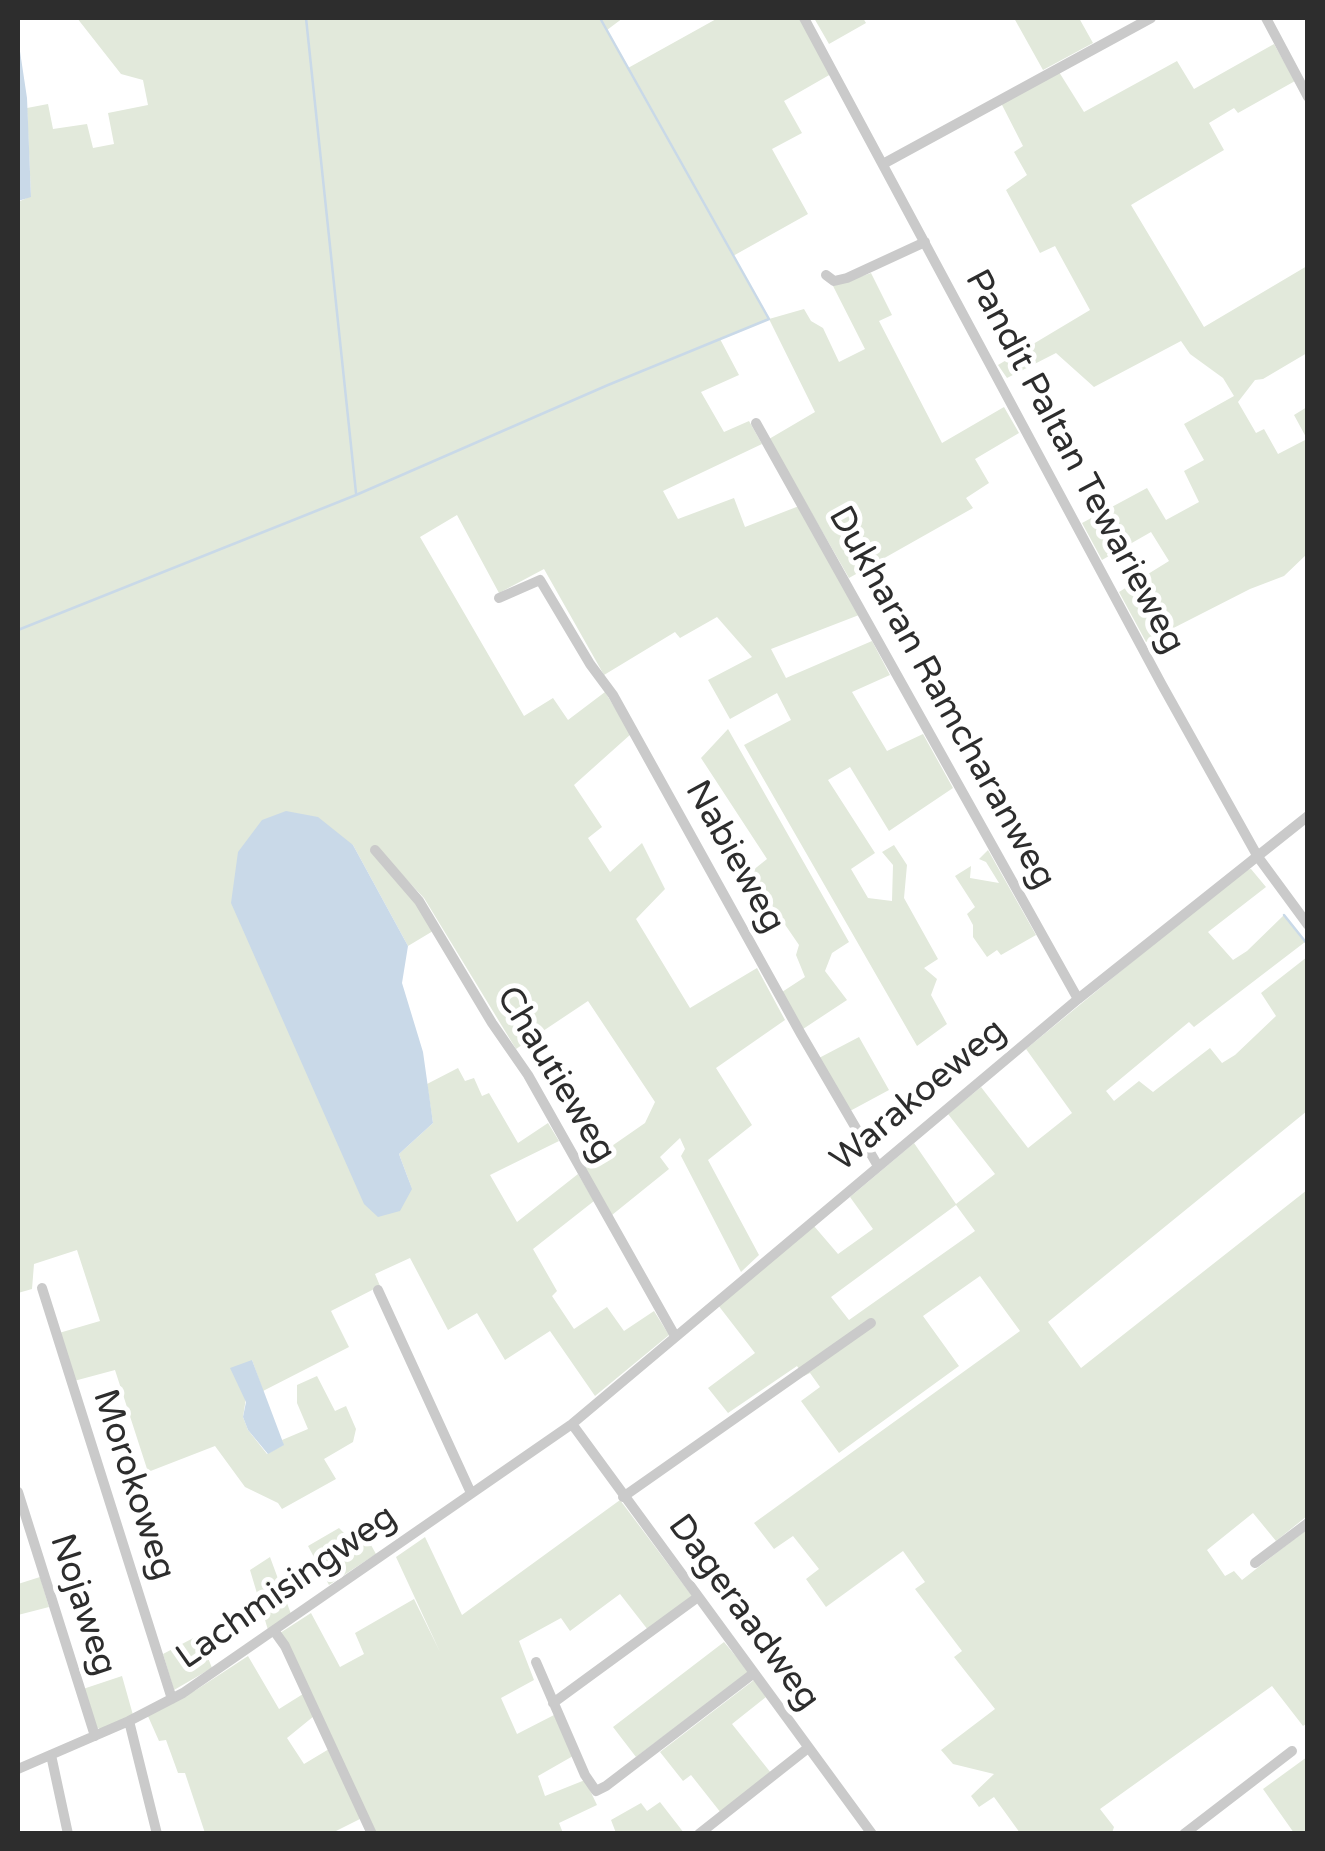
<!DOCTYPE html>
<html>
<head>
<meta charset="utf-8">
<style>
	body { margin:0 }
	#map { position:relative; width:1325px; height:1851px; overflow:hidden; background:#fff; font-family:"Varela Round",sans-serif }
	canvas { display:block }
	.frame { position:absolute; inset:0; border:20px solid #2d2d2d; pointer-events:none }
</style>
</head>
<body>
<div id="map">
<canvas width="1325" height="1851"></canvas>
<div class="frame"></div>
</div>
<script>
const ctx = document.querySelector('canvas').getContext('2d');
ctx.lineJoin = 'round';
function fillPath(path, color) { ctx.fillStyle = color; ctx.fill(path, 'evenodd'); }
const shape = rows => new Path2D(rows.map(r => 'M' + r).join(''));
function strokePath(path, color, width, dash) { ctx.strokeStyle = color; ctx.lineWidth = width; ctx.lineCap = dash ? 'butt' : 'round'; ctx.setLineDash(dash || []); ctx.stroke(path); }
function drawText(font, color, halo, rows, align = 'center') {
  ctx.font = font + ' "Varela Round",sans-serif'; ctx.lineWidth = 10; ctx.setLineDash([]); ctx.textBaseline = 'middle'; ctx.strokeStyle = halo; ctx.fillStyle = color; for (const [text, x, y, turn = 0] of rows) {
    ctx.save(); ctx.translate(x, y); ctx.rotate((+turn || 0) * Math.PI / 180); ctx.textAlign = isNaN(turn) ? turn : align; if (halo) ctx.strokeText(text, 0, 0); ctx.fillText(text, 0, 0); ctx.restore();
  }
}
fillPath(shape([
	[77,18,623,18,607,30,628,68,718,18,801,18,831,74,784,101,802,133,772,149,808,214,733,256,769,319,804,309,811,321,823,328,839,362,865,349,833,286,871,273,892,315,879,321,942,443,1004,407,1019,433,975,459,989,483,966,498,973,508,849,578,769,439,815,412,769,319,720,339,739,375,701,392,724,432,749,421,762,444,663,491,678,519,734,498,745,527,799,506,859,615,771,649,786,678,872,641,890,675,852,692,887,751,923,734,953,788,889,831,850,767,828,780,875,853,851,869,868,898,892,901,893,865,882,852,894,845,907,865,904,898,938,959,924,968,937,979,931,995,947,1024,917,1046,744,745,791,720,777,693,730,719,708,680,752,657,717,617,680,638,675,632,604,675,544,569,499,593,457,515,420,537,524,716,553,698,568,720,605,692,631,734,574,785,602,827,588,838,610,872,642,843,665,889,636,919,690,1008,757,968,785,1020,716,1068,752,1125,708,1160,759,1255,741,1272,681,1156,685,1149,680,1138,660,1157,669,1169,612,1215,583,1166,645,1123,655,1102,588,1001,516,1049,424,898,375,846,418,904,433,931,408,946,353,845,262,820,412,1189,399,1154,433,1123,427,1084,458,1068,465,1081,474,1078,482,1096,489,1093,518,1143,548,1123,559,1141,490,1175,517,1222,578,1174,594,1201,533,1249,557,1291,552,1296,574,1329,607,1307,624,1331,654,1311,669,1335,595,1396,550,1331,505,1360,477,1313,448,1330,410,1258,375,1274,380,1286,331,1311,349,1347,263,1391,252,1360,243,1417,248,1430,267,1454,283,1445,282,1440,308,1429,297,1403,297,1385,317,1376,335,1411,346,1406,356,1429,353,1442,324,1459,336,1479,282,1509,278,1503,245,1487,215,1446,148,1472,115,1370,74,1381,59,1333,100,1321,77,1250,34,1264,32,1289,18,1293,18,202,31,196,27,108,48,104,53,129,87,124,93,148,114,144,108,113,148,105,143,80,121,74],
	[814,18,863,18,866,23,829,44],
	[1014,18,1079,18,1093,43,1043,70],
	[1274,44,1295,81,1238,113,1234,108,1209,123,1224,150,1131,205,1204,327,1307,266,1307,353,1263,379,1255,380,1238,402,1256,433,1264,429,1278,454,1307,439,1294,415,1307,407,1307,554,1284,576,1250,589,1146,642,1119,592,1169,561,1151,532,1102,560,1082,523,1147,488,1166,520,1199,502,1184,471,1204,460,1184,424,1234,396,1223,378,1190,354,1181,341,1094,387,1056,353,1007,378,998,365,1090,310,1055,246,1040,253,1006,190,1027,175,1014,152,1023,146,1001,103,1059,72,1084,112,1177,61,1194,89],
	[728,729,849,942,832,953,825,971,847,1000,803,1029,782,992,805,977,796,955,799,945,764,894,759,897,747,875,767,859,701,758],
	[988,850,1036,935,1001,955,997,950,987,957,973,937,973,925,967,914,975,907,955,876,971,866,970,878,999,883,986,862,979,859],
	[1251,869,1266,887,1208,932,1233,960,1247,951,1284,915,1305,942,1194,1027,1189,1022,1106,1091,1114,1101,1139,1081,1153,1092,1210,1048,1222,1063,1235,1055,1276,1016,1261,993,1307,957,1307,1111,1048,1322,1081,1368,1307,1190,1307,1516,1276,1541,1253,1513,1207,1550,1225,1576,1234,1571,1242,1580,1307,1529,1307,1723,1303,1726,1272,1686,1100,1809,1114,1827,1112,1833,1020,1833,994,1797,979,1807,971,1796,994,1774,953,1764,941,1750,995,1709,954,1657,962,1651,915,1589,925,1582,903,1551,826,1607,806,1579,819,1569,793,1536,774,1549,754,1523,1020,1331,980,1276,923,1316,959,1366,839,1453,801,1401,820,1387,810,1373,804,1376,797,1366,728,1413,708,1388,755,1353,718,1305,814,1226,838,1254,873,1229,850,1197,914,1143,956,1204,995,1174,948,1114,981,1087,1028,1148,1072,1113,1026,1049,1244,870],
	[956,1205,975,1231,849,1320,831,1297],
	[859,1037,889,1090,850,1111,819,1058],
	[620,1500,692,1596,648,1630,620,1594,570,1631,561,1618,519,1641,534,1680,501,1698,517,1734,554,1715,573,1756,538,1776,545,1796,585,1780,597,1805,559,1823,563,1833,376,1833,280,1633,311,1613,340,1667,364,1654,355,1633,414,1599,440,1652,396,1557,425,1537,462,1615],
	[339,1528,345,1534,357,1536,371,1545,376,1554,329,1585,308,1546],
	[270,1557,291,1614,268,1630,250,1570],
	[40,1577,49,1607,18,1615,18,1584],
	[199,1635,212,1668,174,1690,163,1654],
	[724,1642,749,1672,636,1757,613,1727],
	[248,1656,279,1709,303,1694,314,1716,287,1738,304,1764,329,1749,362,1818,332,1833,205,1833,185,1773,178,1773,166,1740,159,1741,147,1714,196,1690],
	[122,1676,133,1715,100,1729,95,1727,83,1689],
	[754,1680,766,1697,732,1724,771,1773,721,1813,691,1775,683,1781,660,1752],
	[1307,1757,1307,1833,1294,1833,1263,1789],
	[660,1802,684,1833,616,1833,611,1820,641,1803,647,1811]
]), '#e2e9db');
fillPath(shape([
	[18,38,27,98,31,197,18,201],
	[286,811,318,817,353,845,408,946,402,983,423,1052,433,1123,399,1154,412,1189,400,1211,378,1217,364,1204,231,903,238,852,262,820],
	[252,1360,284,1445,268,1454,248,1430,243,1417,246,1402,230,1368]
]), '#c9d9e8');
strokePath(shape([
	[306,18,356,493],
	[18,630,356,495,608,385,769,319,600,18],
	[1284,915,1308,945]
]), '#c9d9e8', 2.5);
strokePath(shape([
	[804,18,1162,685,1258,857,1308,925],
	[1266,18,1308,97],
	[883,164,1151,18],
	[826,275,834,281,847,278,925,242],
	[756,423,1078,999],
	[499,598,540,580,590,664,613,695,801,1034,878,1166],
	[375,850,419,901,492,1023,528,1075,675,1336],
	[42,1288,172,1699],
	[378,1290,471,1493],
	[572,1424,872,1834],
	[18,1492,95,1736],
	[623,1497,871,1323],
	[1255,1563,1308,1523],
	[275,1632,285,1646,372,1834],
	[536,1662,585,1775,596,1791,606,1786,754,1673],
	[553,1703,698,1597],
	[129,1721,157,1834],
	[51,1755,68,1834],
	[18,1769,129,1721,183,1693,572,1424,1078,999,1308,816],
	[699,1834,808,1748],
	[1184,1834,1292,1751]
]), '#cacaca', 10);
drawText('35px', '#2d2d2d', '#fff', [
	["Pandit Paltan Tewarieweg",1074,462,62],
	["Dukharan Ramcharanweg",941,698,61],
	["Nabieweg",734,857,61],
	["Chautieweg",555,1075,59],
	["Warakoeweg",919,1096,-40],
	["Morokoweg",133,1485,72],
	["Lachmisingweg",287,1588,-35],
	["Nojaweg",82,1605,72],
	["Dageraadweg",743,1613,54]
]);
</script>
</body>
</html>
